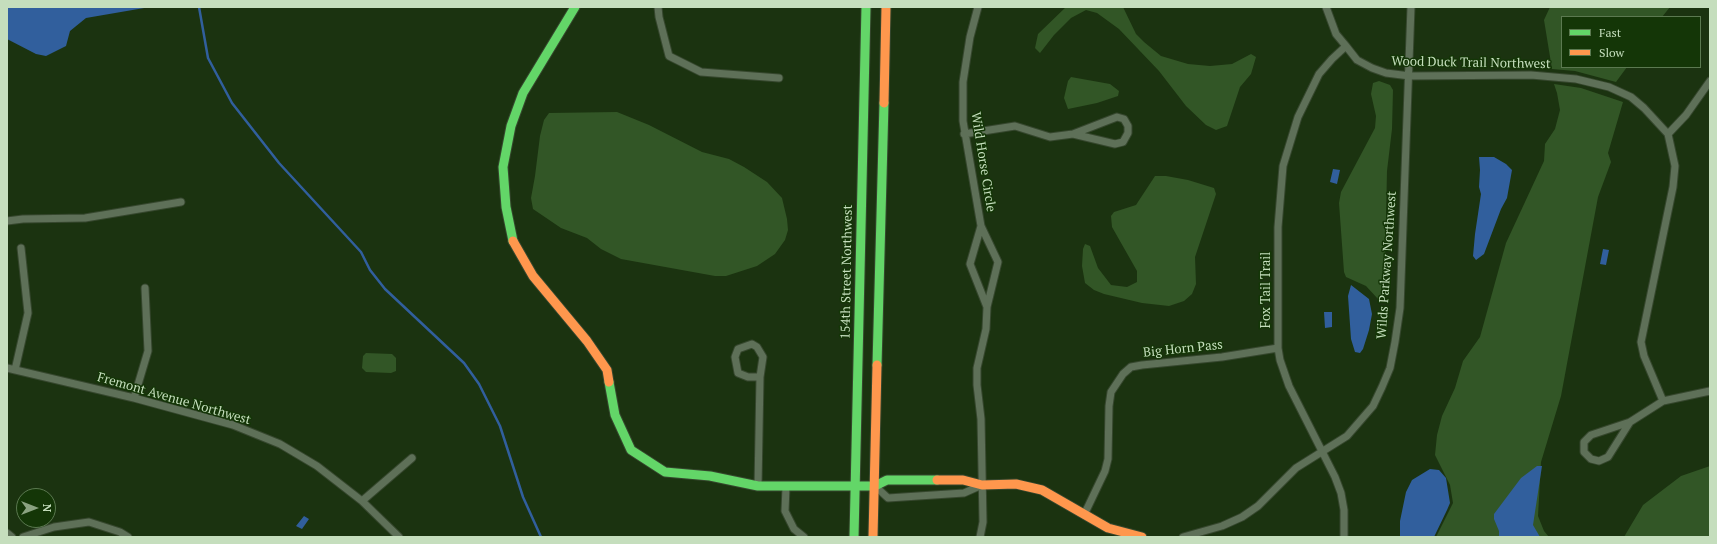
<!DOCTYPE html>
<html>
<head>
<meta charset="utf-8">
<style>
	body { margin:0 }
	#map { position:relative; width:1717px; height:544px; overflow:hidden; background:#1b3310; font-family:"PT Serif",serif }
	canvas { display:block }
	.frame { position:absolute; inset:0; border:8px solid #c5debd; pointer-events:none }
	.legend { position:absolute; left:1561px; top:16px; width:140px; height:52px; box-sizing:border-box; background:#143607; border:1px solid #5b7950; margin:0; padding:5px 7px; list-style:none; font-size:12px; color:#c5debd }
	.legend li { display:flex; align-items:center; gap:8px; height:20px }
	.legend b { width:20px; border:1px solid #5b7950 }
	.north { position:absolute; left:16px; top:488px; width:40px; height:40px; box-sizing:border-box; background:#143607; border:1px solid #5b7950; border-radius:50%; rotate:90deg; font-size:11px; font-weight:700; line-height:16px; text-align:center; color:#c5debd }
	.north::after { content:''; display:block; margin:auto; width:14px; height:18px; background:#8aa280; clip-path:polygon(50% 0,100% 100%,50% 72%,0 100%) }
</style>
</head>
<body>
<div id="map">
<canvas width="1717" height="544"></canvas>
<div class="frame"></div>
<ul class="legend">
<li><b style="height:5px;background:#63d668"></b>Fast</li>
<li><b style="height:5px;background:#ff974d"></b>Slow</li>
</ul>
<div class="north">N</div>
</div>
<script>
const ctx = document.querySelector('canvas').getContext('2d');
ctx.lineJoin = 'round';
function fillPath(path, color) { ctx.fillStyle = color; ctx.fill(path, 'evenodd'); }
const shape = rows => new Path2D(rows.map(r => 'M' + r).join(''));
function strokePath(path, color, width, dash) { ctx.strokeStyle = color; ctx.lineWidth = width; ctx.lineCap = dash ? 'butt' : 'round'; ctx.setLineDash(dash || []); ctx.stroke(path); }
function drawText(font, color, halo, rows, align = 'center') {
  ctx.font = font + ' "PT Serif",serif'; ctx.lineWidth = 3; ctx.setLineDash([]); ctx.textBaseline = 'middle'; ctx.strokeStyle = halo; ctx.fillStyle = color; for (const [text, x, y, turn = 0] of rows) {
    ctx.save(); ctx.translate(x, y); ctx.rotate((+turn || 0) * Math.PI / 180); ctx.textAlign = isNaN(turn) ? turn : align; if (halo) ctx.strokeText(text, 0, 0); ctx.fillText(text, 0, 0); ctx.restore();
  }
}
fillPath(shape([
	[1066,7,1123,7,1136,34,1144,42,1161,56,1188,64,1210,66,1232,64,1251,54,1256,57,1251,74,1240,87,1227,126,1216,130,1206,125,1186,106,1159,71,1119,29,1097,13,1086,10,1071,18,1054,35,1040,53,1035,48,1038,34],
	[1550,7,1670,7,1662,17,1562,17,1562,67,1627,67,1616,82,1575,71,1552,69,1544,20],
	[1071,77,1110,84,1119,91,1118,96,1097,103,1068,109,1064,98,1068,81],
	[1379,81,1390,85,1393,90,1392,129,1387,171,1385,264,1382,296,1378,299,1366,286,1346,277,1344,272,1339,203,1341,192,1375,128,1376,116,1371,94,1373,83],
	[1554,84,1581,88,1623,102,1608,153,1611,162,1598,197,1561,396,1541,462,1538,516,1544,531,1549,537,1436,537,1453,503,1450,485,1435,455,1437,435,1442,416,1455,388,1463,361,1480,337,1506,243,1544,161,1545,144,1555,129,1560,110,1557,93],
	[617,112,649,125,702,152,729,159,744,167,767,182,782,198,787,219,788,230,785,240,775,254,757,266,726,276,715,276,621,259,601,249,587,238,561,228,533,209,531,198,535,176,540,136,544,120,549,113],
	[1155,176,1166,176,1188,180,1214,188,1216,194,1195,257,1196,284,1192,294,1184,301,1169,306,1142,303,1104,294,1094,290,1085,283,1082,266,1083,249,1085,244,1090,246,1098,268,1111,285,1127,287,1137,282,1137,271,1112,227,1111,216,1114,212,1136,205],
	[366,353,392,354,396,358,396,371,391,373,366,372,362,368,363,356],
	[1710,466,1710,537,1624,537,1643,505,1681,476]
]), '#325626');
fillPath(shape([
	[7,7,150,7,86,18,70,31,66,46,46,56,36,54,7,39],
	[1479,157,1494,157,1506,164,1512,170,1507,198,1501,209,1484,254,1476,260,1473,256,1475,234,1481,194,1479,187,1480,170],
	[1333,169,1340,170,1337,184,1330,182],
	[1603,249,1609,250,1606,265,1600,264],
	[1351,285,1369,299,1372,314,1369,330,1363,349,1360,353,1355,352,1351,339,1348,296],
	[1324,312,1332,312,1332,327,1325,328],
	[1537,466,1542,466,1533,525,1540,537,1499,537,1499,531,1494,519,1494,514,1521,478],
	[1430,469,1439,470,1446,478,1450,503,1447,510,1434,537,1400,537,1400,521,1406,492,1412,480],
	[304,516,309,519,302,529,296,526]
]), '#315f9d');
strokePath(shape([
	[199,7,208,58,232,103,279,163,361,252,370,270,385,289,464,363,479,384,500,426,523,497,541,537]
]), '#315f9d', 2.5);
const street = shape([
	[658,7,659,17,669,56,701,72,779,78],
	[978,7,970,37,963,82,963,121,981,226,998,262,987,307,986,329,977,368,977,385,981,419,983,522,980,537],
	[1326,7,1336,34,1346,46,1357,60,1372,68,1386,73,1410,76,1531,75,1576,79,1609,87,1631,97,1644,108,1668,134,1675,166,1673,187,1641,342,1644,356,1663,401],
	[964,134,1015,126,1050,137,1073,134,1117,117,1124,119,1128,126,1128,133,1123,142,1115,144,1073,134],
	[1668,134,1686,115,1710,81],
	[7,221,23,219,85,218,181,202],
	[981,226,970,264,987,307],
	[7,368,134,398,233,425,280,444,317,466,362,501,399,537],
	[15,370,28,313,21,248],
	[134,398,148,351,145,288],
	[1630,422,1608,457,1599,461,1591,459,1584,452,1584,442,1591,435,1630,422,1663,401,1710,391],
	[758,486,760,377,763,357,757,347,752,344,738,349,735,357,738,373,748,377,760,377],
	[875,486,888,498,964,493,982,485],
	[786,487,785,511,794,529,804,537],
	[362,501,412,458],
	[1084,515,1105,471,1108,459,1109,406,1111,392,1123,374,1131,367,1142,365,1222,357,1278,348],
	[7,533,12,537],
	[23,537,54,527,89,522,120,532,128,537],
	[1183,537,1222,526,1242,517,1258,506,1296,468,1347,436,1373,406,1382,387,1390,368,1395,342,1400,308,1411,7],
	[1344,537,1344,510,1341,493,1335,477,1289,386,1280,360,1278,348,1278,227,1283,166,1298,117,1319,74,1332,59,1346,46]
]);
const fast = shape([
	[513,241,506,207,503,167,511,126,523,93,575,7],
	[877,365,884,103],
	[609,382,615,415,631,450,665,472,710,476,758,486,875,486,887,480,937,480],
	[854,537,866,7]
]);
const slow = shape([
	[884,103,886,7],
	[513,241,533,276,587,341,607,370,609,382],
	[937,480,963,480,982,485,1016,484,1042,490,1108,528,1142,537],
	[873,537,877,365]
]);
strokePath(street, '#36472e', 9);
strokePath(fast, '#36472e', 11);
strokePath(slow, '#36472e', 11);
strokePath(street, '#5e7058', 7);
strokePath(fast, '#63d668', 9);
strokePath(slow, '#ff974d', 9);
drawText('13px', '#c5debd', '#143607', [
	["Wood Duck Trail Northwest",1471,63,1],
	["Wild Horse Circle",983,162,81],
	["Wilds Parkway Northwest",1387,265,-86],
	["154th Street Northwest",847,272,-89],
	["Fox Tail Trail",1266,290,-90],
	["Big Horn Pass",1183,349,-6],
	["Fremont Avenue Northwest",174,399,16]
]);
</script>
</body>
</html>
